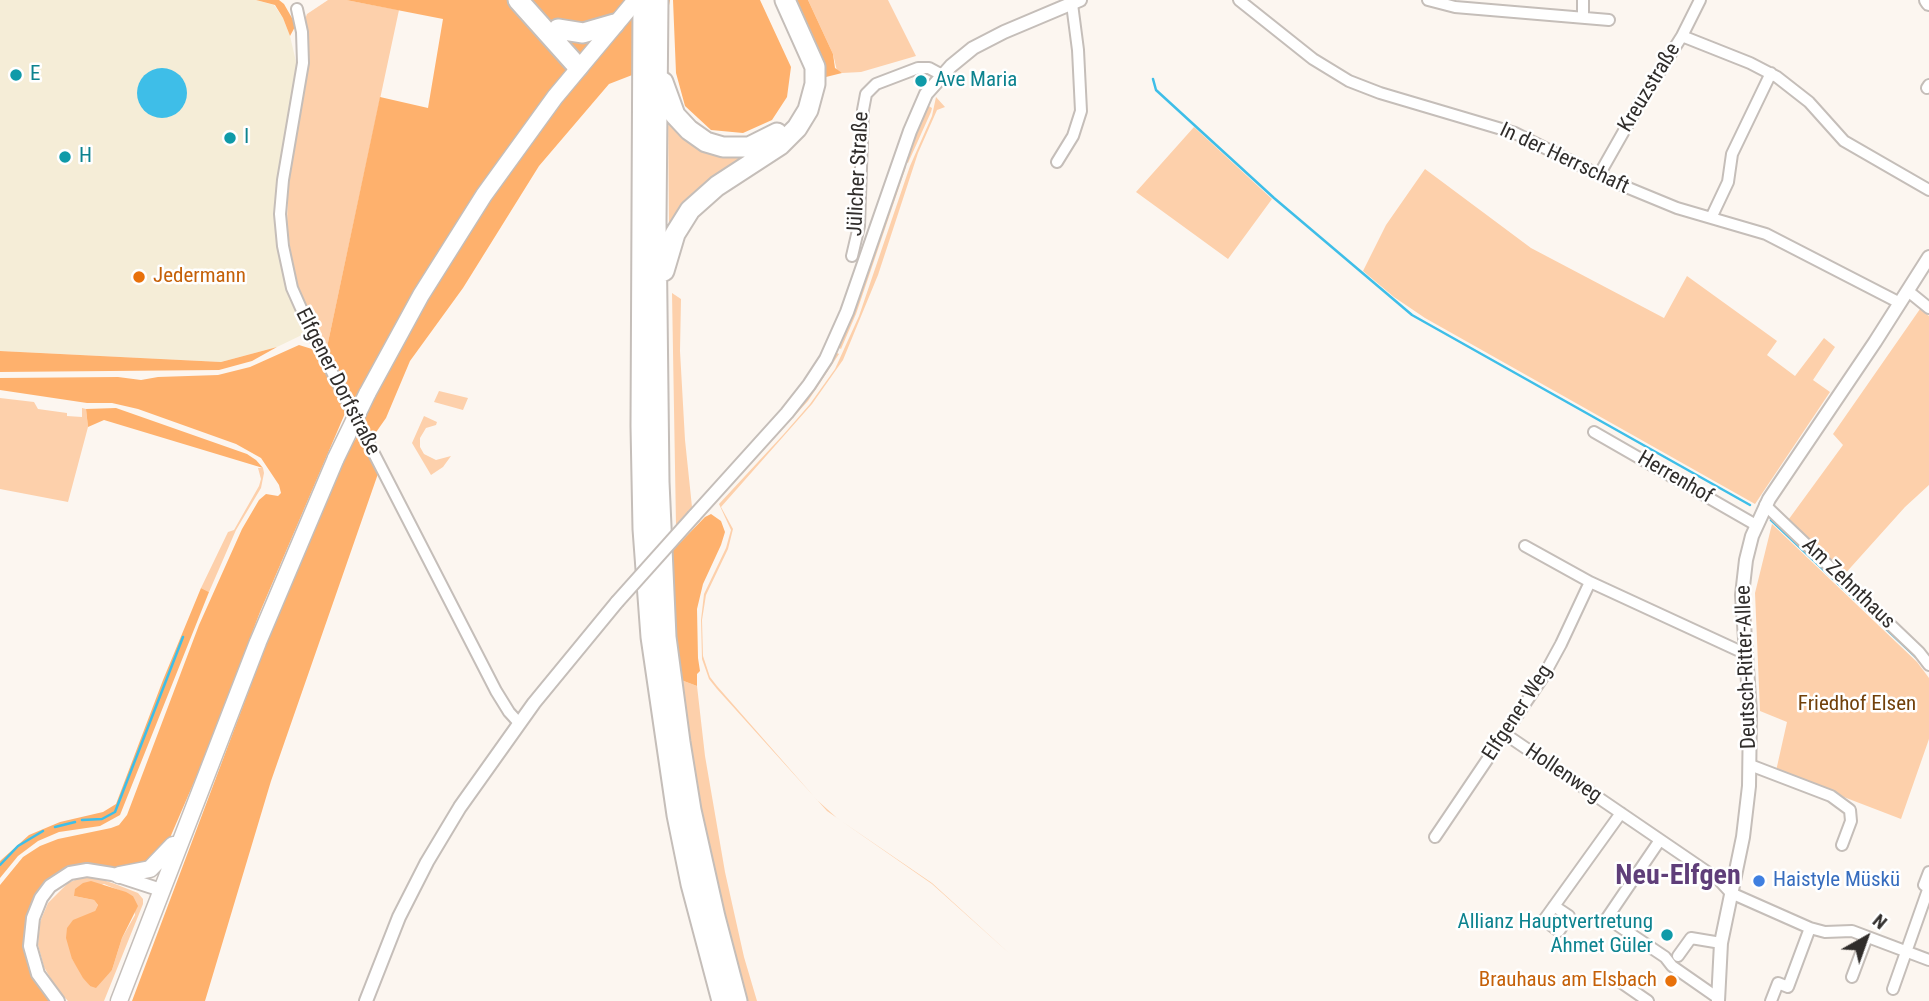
<!DOCTYPE html>
<html>
<head>
<meta charset="utf-8">
<style>
	body { margin:0 }
	#map { position:relative; width:1929px; height:1001px; overflow:hidden; background:#fcf6f0; font-family:"Roboto Condensed",sans-serif }
	canvas { display:block }
	.north { position:absolute; left:1831px; top:903px; width:70px; height:70px; -webkit-text-stroke:5px #fff; paint-order:stroke; rotate:40deg; font-size:19px; font-weight:700; line-height:28px; text-align:center; color:#302d2b }
	.north::after { content:''; display:block; margin:auto; width:24px; height:32px; background:#302d2b; clip-path:polygon(50% 0,100% 100%,50% 72%,0 100%) }
</style>
</head>
<body>
<div id="map">
<canvas width="1929" height="1001"></canvas>
<div class="north">N</div>
</div>
<script>
const ctx = document.querySelector('canvas').getContext('2d');
ctx.lineJoin = 'round';
function fillPath(path, color) { ctx.fillStyle = color; ctx.fill(path, 'evenodd'); }
const shape = rows => new Path2D(rows.map(r => 'M' + r).join(''));
function strokePath(path, color, width, dash) { ctx.strokeStyle = color; ctx.lineWidth = width; ctx.lineCap = dash ? 'butt' : 'round'; ctx.setLineDash(dash || []); ctx.stroke(path); }
function drawText(font, color, halo, rows, align = 'center') {
  ctx.font = font + ' "Roboto Condensed",sans-serif'; ctx.lineWidth = 5; ctx.setLineDash([]); ctx.textBaseline = 'middle'; ctx.strokeStyle = halo; ctx.fillStyle = color; for (const [text, x, y, turn = 0] of rows) {
    ctx.save(); ctx.translate(x, y); ctx.rotate((+turn || 0) * Math.PI / 180); ctx.textAlign = isNaN(turn) ? turn : align; if (halo) ctx.strokeText(text, 0, 0); ctx.fillText(text, 0, 0); ctx.restore();
  }
}
fillPath(shape([
	[0,0,256,0,274,5,283,18,290,36,297,66,278,180,277,213,279,254,290,297,306,333,277,347,221,362,0,351]
]), '#f5edd7');
fillPath(shape([
	[328,0,346,0,399,10,326,352,295,283,287,226,288,183,309,57,304,22,307,14],
	[808,0,888,0,916,56,861,72,842,73,837,71,833,54],
	[936,97,945,107,937,110,918,153,878,275,843,360,812,404,721,507,733,529,728,549,706,595,702,620,703,656,710,677,717,686,817,800,837,818,932,883,1010,954,932,884,827,811,717,689,709,679,702,659,701,620,704,594,726,548,731,530,719,504,783,435,810,404,835,369,859,316,910,166,932,116],
	[927,105,932,108,931,112,908,163,903,161],
	[668,115,751,153,710,179,683,203,669,230],
	[1194,127,1272,199,1228,259,1136,192],
	[902,166,906,167,856,314,841,349,837,347],
	[1425,169,1531,248,1664,318,1687,276,1777,341,1767,355,1795,376,1824,338,1835,347,1813,380,1830,392,1755,504,1425,318,1394,297,1363,271,1386,225],
	[672,293,681,299,680,351,685,440,692,507,676,525],
	[1920,309,1929,316,1929,485,1905,507,1843,576,1786,523,1843,445,1833,434],
	[835,352,839,354,808,401,719,499,720,495],
	[439,391,468,398,463,410,434,402],
	[0,398,34,402,38,409,67,413,67,416,82,417,82,408,86,409,88,427,68,502,0,489],
	[424,416,437,422,436,425,426,428,420,438,420,447,424,454,436,460,451,456,443,467,431,475,412,443],
	[258,468,263,468,264,473,261,488,236,530,209,592,201,588,228,532,234,530,259,486,261,479],
	[1772,524,1917,662,1929,678,1929,739,1901,819,1776,771,1787,722,1760,711,1755,593],
	[681,680,697,686,705,756,725,872,744,957,757,1001,747,1001,714,873,693,771],
	[82,877,97,878,115,884,138,893,143,899,143,904,104,1001,68,1001,56,988,44,967,38,945,40,922,48,903,68,883],
	[104,884,133,896,135,915,122,938,112,970,90,986,72,959,98,905,94,900,74,896]
]), '#fdd0ab');
fillPath(shape([
	[256,0,279,0,284,4,296,25,290,36,283,18,275,5],
	[346,0,670,0,658,65,609,84,539,166,463,288,410,361,386,418,372,438,380,468,271,781,205,1001,132,1001,272,629,350,447,360,433,326,352,380,97,428,108,443,19],
	[673,0,760,0,791,67,787,97,772,120,743,133,711,130,685,106,676,73],
	[793,0,808,0,833,54,835,68,842,73,822,78],
	[299,345,312,349,346,411,260,612,204,759,166,847,140,870,68,869,27,921,25,931,25,942,52,1001,0,1001,0,885,23,857,40,846,58,839,111,828,119,825,127,815,199,625,242,529,259,500,266,494,278,496,281,493,279,485,261,458,236,444,138,409,112,403,87,403,0,390,0,378,118,377,141,380,158,377,218,375,250,367],
	[277,347,252,361,219,370,0,372,0,351,221,362],
	[116,408,247,454,256,460,263,468,104,420,88,427,86,409],
	[711,514,721,521,725,532,721,545,703,584,697,609,698,658,700,671,697,674,697,686,681,680,675,637,672,576,673,550,705,517],
	[201,588,209,592,120,815,100,826,59,832,38,841,18,856,0,878,0,861,29,835,60,822,103,812,116,804,163,680],
	[91,881,126,892,133,896,138,906,122,938,112,970,96,988,90,986,83,978,72,959,66,938,67,928,73,920,95,911,98,905,94,900,74,896,75,889,83,883]
]), '#feb16d');
fillPath(shape([
	'137 93a25 25 0 1 1 50 0a25 25 0 1 1-50 0Z'
]), '#3ebee8');
strokePath(shape([
	[1153,79,1156,90,1274,198,1412,315,1750,505],
	[1771,520,1916,657],
	[82,820,102,819,115,812,183,637],
	[55,827,75,822],
	[0,865,18,846,43,831]
]), '#3ebee8', 2.5);
const minor = shape([
	[1239,0,1313,59,1349,81,1380,93,1515,133,1609,180,1677,208,1766,234,1900,303],
	[1428,0,1455,7,1609,20],
	[297,9,302,32,303,63,283,180,280,214,283,246,292,288,312,333,496,691,509,712,519,723],
	[1583,17,1583,0],
	[1682,36,1750,63,1777,77,1809,102,1844,141,1929,190],
	[1927,88,1929,85],
	[1057,162,1073,136,1081,111,1078,50,1072,4],
	[1599,175,1641,101,1682,36,1700,0],
	[1711,218,1728,182,1732,154,1771,73],
	[852,256,859,226,863,110,866,94,876,84,918,68,929,68,942,75],
	[1908,291,1929,308],
	[1594,432,1756,525],
	[1765,505,1919,652,1929,665],
	[1525,546,1590,582,1746,654],
	[1505,734,1719,880,1731,893,1810,928,1825,932,1852,931,1929,960],
	[1750,765,1831,796,1850,810,1851,821,1842,845],
	[1435,837,1543,677,1561,644,1590,582],
	[1660,840,1607,918,1665,957,1672,966,1718,998],
	[1929,872,1924,885,1929,887],
	[1554,906,1569,916,1559,931,1544,920,1621,813],
	[1678,956,1691,938,1721,943],
	[1852,977,1867,937],
	[1619,981,1648,1001],
	[1893,989,1929,887],
	[1771,1001,1778,983,1788,987,1810,928]
]);
const tertiary = shape([
	[694,516,787,413,809,385,826,359,847,312,910,131,926,94,951,66,973,48,1004,32,1080,0],
	[58,1001,38,974,30,946,33,918,41,898,50,886,70,873,87,870,112,874,161,890],
	[366,1001,399,917,427,862,460,807,534,703,617,602],
	[1718,1001,1721,943,1743,837,1749,786,1750,712,1742,595,1746,560,1752,536,1769,499,1875,342,1929,257]
]);
const secondary = shape([
	[1927,0,1929,3]
]);
const primary = shape([
	[367,394,421,295,484,195,555,97,636,0],
	[119,875,150,869,173,845],
	[119,1001,258,642,336,458]
]);
const motorway = shape([
	[518,0,578,67],
	[643,0,641,426,643,529,651,637,677,815,691,884,722,1001],
	[658,0,656,221,659,482,666,637,680,742,691,810,715,917,737,1001],
	[558,29,583,33,614,24],
	[663,82,675,115,689,130,706,142,723,147,749,147,777,133],
	[664,271,675,234,690,210,717,186,780,145,797,128,808,110,815,84,815,67,785,0]
]);
strokePath(minor, '#c5beb9', 14);
strokePath(tertiary, '#c5beb9', 16);
strokePath(secondary, '#c5beb9', 18);
strokePath(primary, '#c5beb9', 19);
strokePath(motorway, '#c5beb9', 23);
strokePath(minor, '#fff', 10);
strokePath(tertiary, '#fff', 12);
strokePath(secondary, '#fff', 14);
strokePath(primary, '#fff', 16);
strokePath(motorway, '#fff', 19);
const tertiaryBridge = shape([
	[617,602,694,516]
]);
const primaryBridge = shape([
	[336,458,367,394]
]);
strokePath(tertiaryBridge, '#c5beb9', 16, []);
strokePath(primaryBridge, '#c5beb9', 19, []);
strokePath(tertiaryBridge, '#fff', 12);
strokePath(primaryBridge, '#fff', 16);
for (const [x, y, r, color] of [
	[16,75,7,"#0f9aa8"],
	[921,81,7,"#0f9aa8"],
	[230,138,7,"#0f9aa8"],
	[65,157,7,"#0f9aa8"],
	[139,277,7,"#e8710a"],
	[1759,881,7,"#3f7fe0"],
	[1667,935,7,"#0f9aa8"],
	[1671,981,7,"#e8710a"]
]) { const dot = new Path2D(); dot.arc(x, y, r, 0, 2 * Math.PI); ctx.fillStyle = color; ctx.fill(dot); strokePath(dot, '#fff', 2.5); }
drawText('21px', '#0d838f', '#fff', [
	["E",30,75],
	["Ave Maria",935,81],
	["I",244,138],
	["H",79,157],
	["Allianz Hauptvertretung",1653,923,"right"],
	["Ahmet Güler",1653,947,"right"]
], 'left');
drawText('21px', '#302d2b', '#fff', [
	["Kreuzstraße",1650,88,-59],
	["In der Herrschaft",1564,159,25],
	["Jülicher Straße",859,174,-87],
	["Elfgener Dorfstraße",337,382,63],
	["Herrenhof",1675,478,30],
	["Am Zehnthaus",1848,584,44],
	["Deutsch-Ritter-Allee",1747,667,-92],
	["Elfgener Weg",1518,713,-57],
	["Hollenweg",1563,774,34]
]);
drawText('21px', '#c56008', '#fff', [
	["Jedermann",153,277],
	["Brauhaus am Elsbach",1657,981,"right"]
], 'left');
drawText('21px', '#71400a', '#fff', [
	["Friedhof Elsen",1857,705]
]);
drawText('21px', '#366cbe', '#fff', [
	["Haistyle Müskü",1773,881]
], 'left');
drawText('bold 28px', '#5f3e79', '#fff', [
	["Neu-Elfgen",1678,877]
]);
</script>
</body>
</html>
